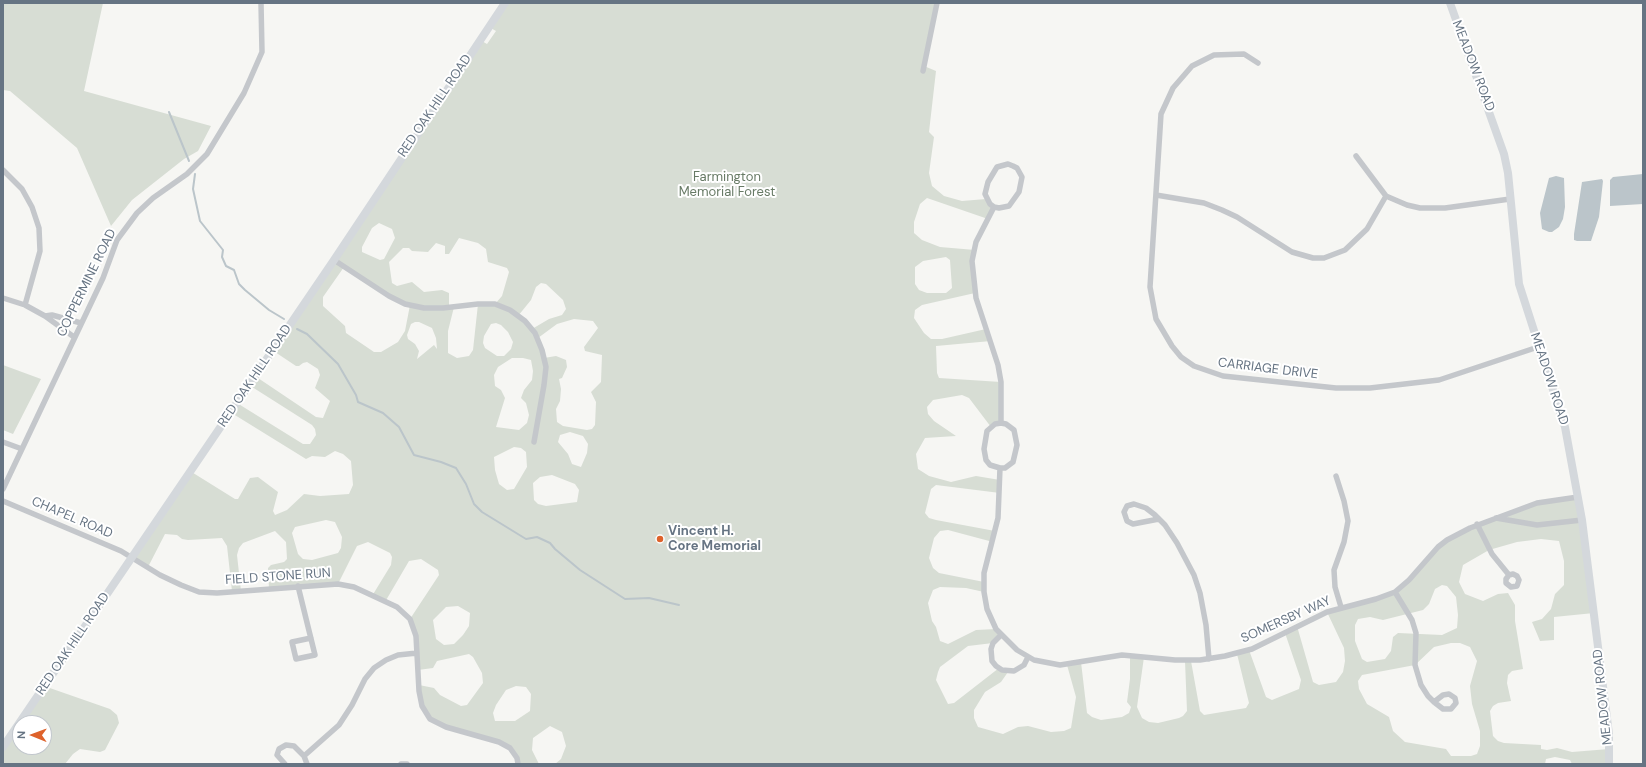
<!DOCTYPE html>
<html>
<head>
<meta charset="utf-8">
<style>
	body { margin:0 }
	#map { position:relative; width:1646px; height:767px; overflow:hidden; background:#f6f6f3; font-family:"DM Sans",sans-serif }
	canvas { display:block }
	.frame { position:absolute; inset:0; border:4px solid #667483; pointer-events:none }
	.north { position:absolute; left:12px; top:715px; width:40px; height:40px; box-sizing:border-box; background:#fff; border:1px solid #c2c7cd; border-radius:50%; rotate:271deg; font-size:11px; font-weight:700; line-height:16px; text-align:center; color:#667483 }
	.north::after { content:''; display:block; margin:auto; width:14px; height:18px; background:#de622b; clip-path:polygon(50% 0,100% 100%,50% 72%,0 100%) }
</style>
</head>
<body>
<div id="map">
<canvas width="1646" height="767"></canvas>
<div class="frame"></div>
<div class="north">N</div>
</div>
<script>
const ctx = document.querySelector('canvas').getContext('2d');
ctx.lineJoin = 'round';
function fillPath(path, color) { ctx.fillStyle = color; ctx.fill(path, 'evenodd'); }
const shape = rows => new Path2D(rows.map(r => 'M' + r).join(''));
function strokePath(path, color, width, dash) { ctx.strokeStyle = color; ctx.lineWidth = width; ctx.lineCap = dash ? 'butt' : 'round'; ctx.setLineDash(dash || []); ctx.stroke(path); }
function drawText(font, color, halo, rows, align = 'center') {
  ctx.font = font + ' "DM Sans",sans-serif'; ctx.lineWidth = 4; ctx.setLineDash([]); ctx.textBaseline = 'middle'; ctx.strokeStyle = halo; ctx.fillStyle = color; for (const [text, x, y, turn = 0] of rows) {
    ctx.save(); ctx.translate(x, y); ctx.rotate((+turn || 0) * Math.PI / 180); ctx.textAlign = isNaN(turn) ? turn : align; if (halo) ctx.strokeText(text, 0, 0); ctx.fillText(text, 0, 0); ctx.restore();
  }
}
fillPath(shape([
	[3,3,103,3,84,91,211,126,198,151,184,159,132,200,111,226,77,148,10,91,3,90],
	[505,3,937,3,924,66,936,71,929,132,934,137,929,173,932,186,944,196,962,201,986,199,994,207,988,219,927,198,920,204,914,222,914,233,922,240,940,247,975,250,972,261,975,293,922,305,915,310,914,318,924,333,931,339,942,339,986,329,991,341,936,346,937,373,939,378,1001,382,1001,423,991,427,969,398,962,395,933,400,927,407,928,414,934,421,956,436,925,438,916,454,918,469,929,476,951,482,976,476,1000,480,1000,493,936,485,931,489,925,513,929,518,936,520,995,531,993,542,948,530,940,531,934,538,929,558,933,568,939,573,984,582,984,592,966,588,940,587,933,590,928,603,932,621,936,627,940,641,948,644,976,630,996,629,1001,635,993,643,968,646,940,667,938,672,936,680,948,704,954,703,999,668,1008,672,1001,682,985,692,974,710,974,718,978,727,1003,734,1018,727,1028,726,1051,732,1064,731,1071,728,1076,697,1067,665,1081,662,1087,713,1092,717,1101,720,1122,717,1129,713,1131,707,1127,702,1130,679,1130,655,1144,657,1137,707,1142,718,1149,722,1158,723,1179,718,1183,716,1187,711,1185,661,1191,661,1200,711,1204,715,1246,708,1249,703,1237,654,1249,650,1266,697,1272,700,1299,689,1301,680,1285,633,1297,626,1313,682,1319,685,1336,682,1343,672,1345,661,1344,648,1327,612,1395,592,1447,540,1522,508,1578,497,1594,613,1554,617,1554,640,1540,641,1532,622,1542,619,1551,609,1555,594,1564,585,1564,561,1559,541,1541,539,1517,542,1489,550,1463,565,1459,582,1465,594,1483,601,1498,594,1508,593,1515,605,1515,621,1523,669,1512,671,1508,675,1507,683,1511,701,1498,703,1493,706,1490,711,1493,736,1498,741,1504,743,1541,745,1541,749,1547,750,1557,748,1572,752,1609,749,1609,764,1572,764,1570,760,1555,757,1546,759,1545,764,555,764,561,759,566,746,562,732,550,726,533,738,532,750,539,764,518,764,510,748,430,719,422,706,419,685,434,688,440,695,461,706,467,705,483,683,482,673,473,657,469,654,437,661,433,668,418,670,417,653,410,619,439,575,438,570,421,559,409,561,385,602,372,596,391,565,392,557,390,553,368,542,357,546,338,584,269,589,268,568,271,565,284,562,287,559,286,542,275,531,243,543,239,548,237,555,241,591,232,591,227,546,222,538,188,540,182,539,177,535,165,534,148,567,132,557,190,471,235,499,238,499,250,478,258,477,278,492,273,511,275,515,287,510,304,494,320,496,349,494,353,485,351,461,343,454,335,451,325,457,312,456,306,459,230,412,237,403,303,444,310,444,316,435,315,429,312,425,249,385,255,376,316,417,323,418,330,401,315,388,320,375,318,369,307,362,303,363,299,366,296,366,272,350,480,40,487,44,496,31,489,27],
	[379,223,392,229,395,238,384,259,380,260,362,252,362,247,372,228],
	[459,238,478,243,486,249,488,262,507,268,509,272,502,296,495,304,478,304,473,350,469,356,457,358,448,353,448,331,454,307,449,307,449,293,442,290,424,292,412,282,397,286,392,283,389,262,403,248,409,248,412,251,428,252,436,243,445,246,445,254,449,254],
	[946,257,950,260,952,288,946,293,927,293,919,290,915,284,915,267,923,261],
	[344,267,405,304,410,305,405,331,398,342,381,352,374,352,346,333,345,326,323,306,323,297],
	[541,283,546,284,563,300,566,309,562,315,549,319,532,329,518,316,531,300,536,287],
	[574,319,593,321,598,328,584,347,585,351,602,355,601,382,591,392,596,402,595,425,592,429,587,430,563,426,557,422,556,409,560,401,561,389,559,379,562,378,567,367,566,360,556,356,544,358,538,338,557,324],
	[415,322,419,322,432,328,436,338,437,349,434,345,417,359,419,351,415,344,408,339,407,335,411,324],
	[496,323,501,325,508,332,513,342,511,349,504,356,497,356,485,348,483,343,484,336,491,324],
	[512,358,523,358,531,360,533,371,532,380,524,390,521,398,526,403,529,415,527,423,519,430,496,427,505,398,501,390,495,386,494,375,498,367],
	[570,432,583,436,588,444,587,453,581,467,572,464,568,454,558,442,560,435],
	[514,447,521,448,526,452,527,467,514,489,507,490,499,484,495,470,494,457],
	[552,475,575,484,579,490,577,502,546,506,538,504,534,500,533,483,540,477],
	[326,520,335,522,342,537,341,548,338,553,312,560,303,559,298,554,292,533,295,527],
	[1442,585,1447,586,1456,597,1458,615,1457,628,1442,635,1398,633,1393,637,1391,651,1385,659,1367,662,1362,659,1355,641,1355,625,1358,619,1370,617,1383,620,1423,610,1429,604,1435,589],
	[458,606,470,613,469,626,463,635,454,644,444,645,436,639,433,620,446,607],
	[1451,643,1460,643,1470,647,1477,661,1470,686,1472,704,1480,731,1480,746,1477,754,1471,756,1451,756,1446,749,1405,742,1393,731,1389,717,1367,704,1359,689,1358,681,1362,675,1415,665,1434,647],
	[516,686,526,687,531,694,530,711,515,721,495,721,493,713,496,705,506,690],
	[3,365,41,379,13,434,3,430],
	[44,686,110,709,117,715,119,723,105,750,100,752,80,749,73,754,65,764,3,764,3,747],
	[20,723,44,723,44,747,20,747]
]), '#d7ddd4');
fillPath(shape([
	[1643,174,1643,204,1610,206,1610,180,1613,177],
	[1556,176,1564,178,1565,207,1563,219,1559,227,1552,232,1549,232,1542,229,1540,213,1549,178],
	[1602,179,1603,181,1599,217,1591,241,1577,241,1574,240,1574,234,1582,182]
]), '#bbc5ca');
strokePath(shape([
	[169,112,189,161],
	[195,174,193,189,200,221,223,250,222,257,226,266,234,270,239,284,245,290,269,310,284,319],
	[297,329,307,334,338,364,356,395,358,402,383,413,399,427,414,455,441,462,456,468,466,484,474,504,482,512,526,539,537,537,550,543,555,549,580,570,625,599,649,598,679,605]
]), '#bbc5ca', 2);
strokePath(shape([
	[1258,63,1244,54,1214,55,1192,66,1173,88,1161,114,1150,287,1156,319,1172,346,1181,357,1194,366,1223,376,1336,388,1370,388,1439,380,1538,347],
	[923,71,937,3],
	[1356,156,1386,196,1407,205,1420,208,1445,208,1510,199],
	[3,170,22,189,32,207,39,228,40,251,25,305],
	[1156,195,1204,203,1222,210,1237,217,1292,252,1313,258,1324,258,1345,250,1367,229,1386,196],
	[994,207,990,204,985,194,988,182,997,167,1008,164,1013,166,1017,168,1022,177,1019,192,1009,206,999,208,994,207,976,242,972,261,976,298,998,365,1001,382,1001,423],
	[334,260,389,296,405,304,424,308,443,308,478,304,495,304,510,310,525,321,535,333,542,350,546,367,544,385,534,442],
	[3,298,25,305,45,316,74,337],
	[45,316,52,315,81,323],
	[1001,423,1006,424,1014,430,1017,445,1013,462,1005,468,1000,468,990,465,986,460,984,449,987,431,995,424,1001,423],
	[3,442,22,449],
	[1000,468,998,518,984,573,984,592,987,609,996,629,1017,650,1034,660,1060,665,1122,655,1175,660,1200,660,1225,656,1252,649,1327,612,1376,599,1395,592,1409,580,1438,547,1447,540,1470,528,1537,503,1578,497],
	[1336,476,1344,501,1348,521,1344,542,1334,570,1335,587,1341,607],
	[3,489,103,278,117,240,137,213,153,198,187,174,207,154,244,93,262,52,261,3],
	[3,501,121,551,160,575,181,585,199,592,217,593,338,584,354,587,397,607,410,619,416,636,419,691,422,706,430,719,446,727,499,742,510,748,517,758,518,764],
	[1496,518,1537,525,1582,520],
	[1159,519,1133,524,1127,521,1124,512,1127,506,1134,504,1146,508,1155,515,1165,525,1177,543,1194,575,1200,593,1206,625,1209,659],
	[1477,524,1492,554,1509,575,1506,579,1506,583,1511,587,1517,586,1519,580,1517,576,1513,574,1509,575],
	[298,586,315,655,296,659,292,642,311,638],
	[1395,592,1412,620,1416,633,1415,665,1421,685,1428,696,1434,702,1443,709,1451,709,1456,703,1455,698,1449,694,1443,695,1434,702],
	[1001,635,993,643,991,649,992,661,996,666,1002,670,1014,671,1024,665,1028,657],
	[304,756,339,725,352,705,365,679,374,668,386,660,398,655,417,653],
	[285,764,277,755,279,749,286,745,294,746,304,756,307,764],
	[401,764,407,764]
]), '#c4c7cb', 5.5);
strokePath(shape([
	[1450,3,1504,154,1508,173,1519,284,1565,427,1582,520,1609,734,1609,764],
	[3,747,334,260,505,3]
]), '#d4d8dc', 8);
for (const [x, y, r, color] of [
	[660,539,4,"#de622b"]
]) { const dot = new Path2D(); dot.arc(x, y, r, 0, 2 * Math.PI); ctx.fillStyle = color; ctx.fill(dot); strokePath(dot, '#fff', 1.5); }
drawText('13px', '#667483', '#fff', [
	["MEADOW ROAD",1473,66,69],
	["RED OAK HILL ROAD",435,106,-56],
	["COPPERMINE ROAD",87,283,-64],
	["CARRIAGE DRIVE",1268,369,7],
	["RED OAK HILL ROAD",255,376,-56],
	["MEADOW ROAD",1549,379,72],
	["CHAPEL ROAD",72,518,23],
	["FIELD STONE RUN",278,577,-4],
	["SOMERSBY WAY",1286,620,-24],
	["RED OAK HILL ROAD",73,644,-56],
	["MEADOW ROAD",1603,697,-96]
]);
drawText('13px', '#677a65', '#fff', [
	["Farmington",727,178],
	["Memorial Forest",727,193]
]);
drawText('bold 13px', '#667483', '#fff', [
	["Vincent H.",668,532],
	["Core Memorial",668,547]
], 'left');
</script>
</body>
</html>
